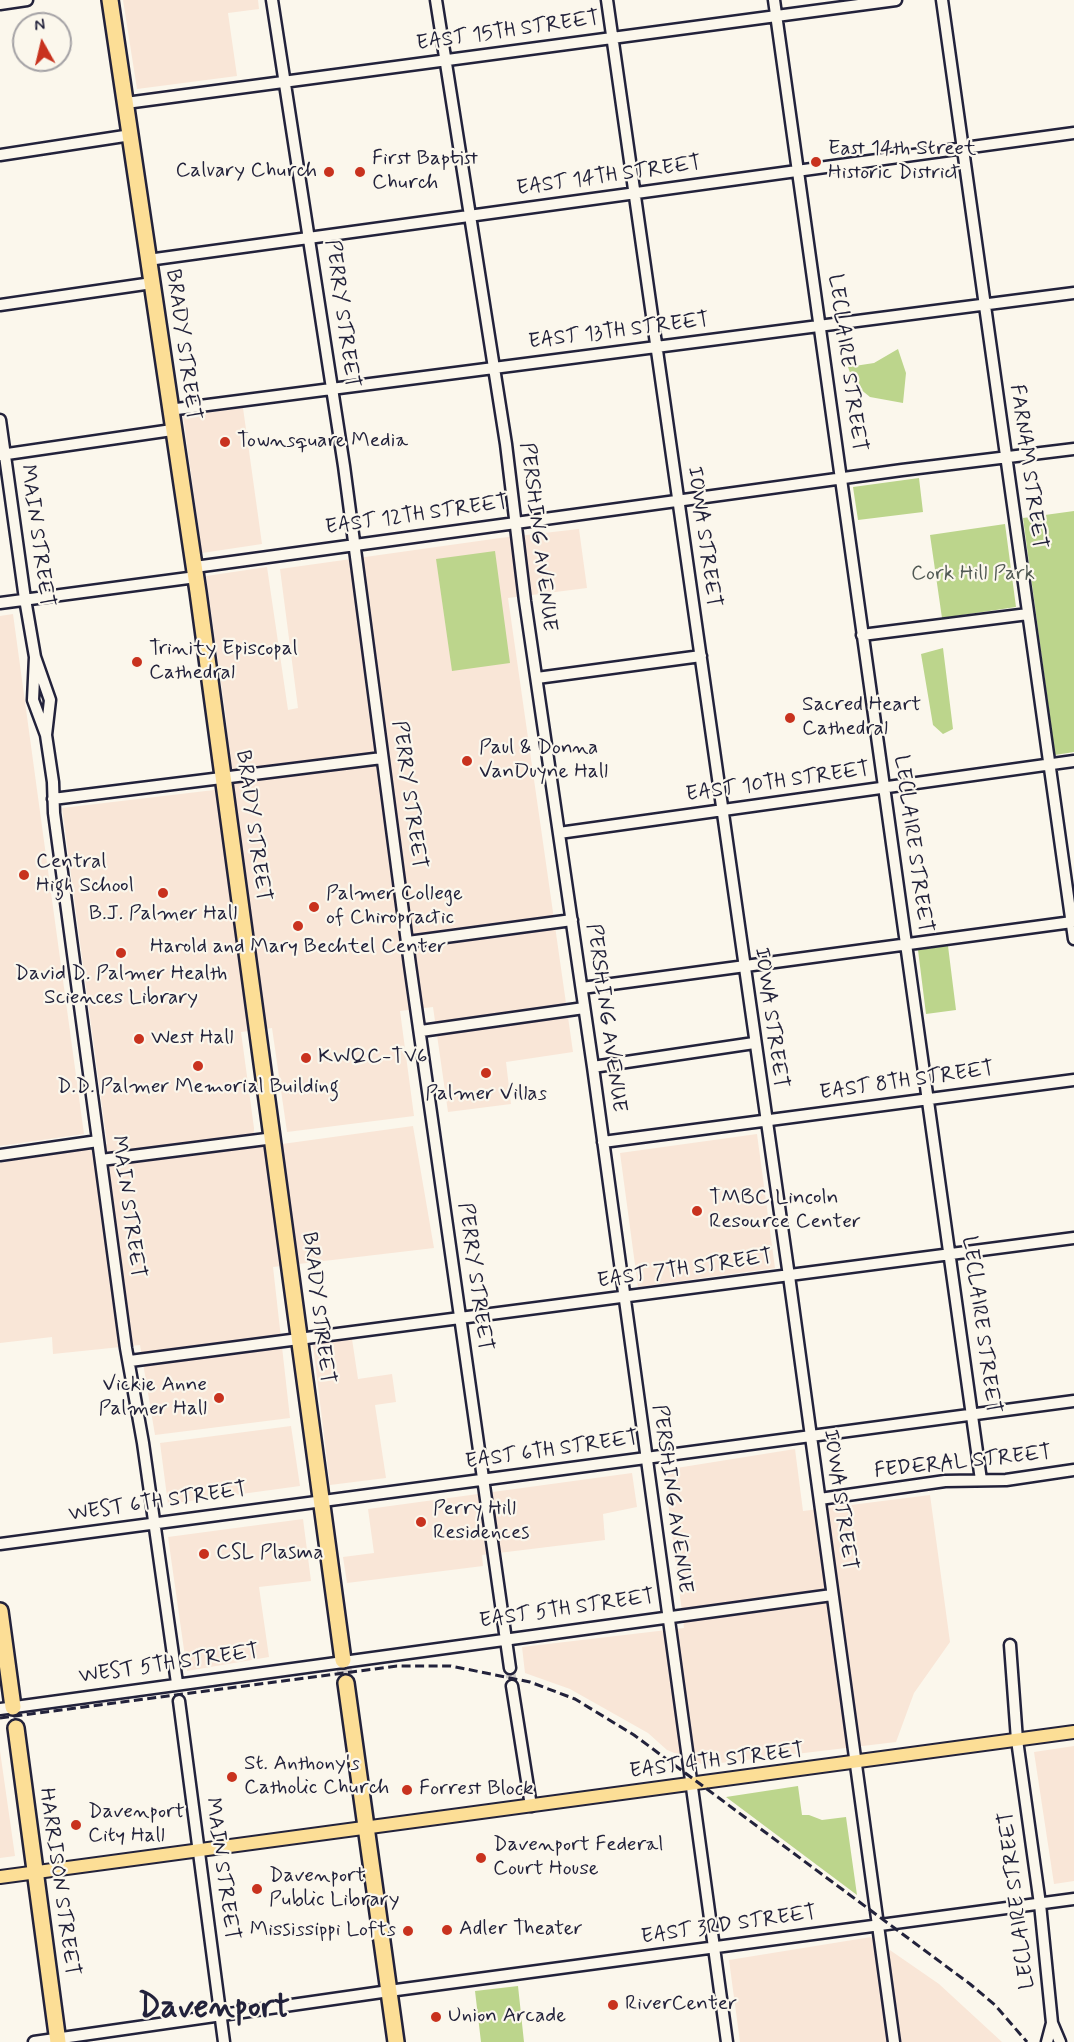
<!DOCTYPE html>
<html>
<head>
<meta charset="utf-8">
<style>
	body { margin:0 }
	#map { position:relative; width:1074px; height:2042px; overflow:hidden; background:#fbf7ec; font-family:Mynerve,sans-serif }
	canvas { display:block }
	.north { position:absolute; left:12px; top:12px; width:60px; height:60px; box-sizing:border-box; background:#fbf7ec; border:2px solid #a4a2a5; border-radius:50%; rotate:352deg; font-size:16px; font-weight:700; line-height:24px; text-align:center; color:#22223b }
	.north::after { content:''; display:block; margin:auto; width:21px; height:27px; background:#c8321e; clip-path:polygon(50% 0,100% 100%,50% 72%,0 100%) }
</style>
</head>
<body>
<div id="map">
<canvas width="1074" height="2042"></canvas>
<div class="north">N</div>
</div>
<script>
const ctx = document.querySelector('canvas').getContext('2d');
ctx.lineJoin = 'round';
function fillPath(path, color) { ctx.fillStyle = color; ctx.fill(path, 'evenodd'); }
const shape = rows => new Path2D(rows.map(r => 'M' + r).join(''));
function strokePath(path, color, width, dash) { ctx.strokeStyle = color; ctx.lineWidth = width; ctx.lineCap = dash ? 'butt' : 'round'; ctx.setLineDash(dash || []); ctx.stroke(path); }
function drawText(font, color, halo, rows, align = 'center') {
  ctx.font = font + ' Mynerve,sans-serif'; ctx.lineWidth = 4.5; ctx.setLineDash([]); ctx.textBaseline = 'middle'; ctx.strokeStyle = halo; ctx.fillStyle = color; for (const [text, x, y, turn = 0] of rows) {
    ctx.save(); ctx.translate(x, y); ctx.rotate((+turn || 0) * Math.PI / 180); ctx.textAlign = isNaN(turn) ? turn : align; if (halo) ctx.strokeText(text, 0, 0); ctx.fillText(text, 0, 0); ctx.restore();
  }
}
fillPath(shape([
	[123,0,258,0,259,9,228,13,237,76,137,89],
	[243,408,262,544,202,553,183,416],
	[579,529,587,588,508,598,573,1052,506,1062,511,1104,448,1112,433,1007,400,1011,414,1116,287,1132,272,1028,241,1032,254,1128,253,1148,413,1126,434,1248,273,1267,290,1418,155,1435,140,1345,53,1354,52,1337,0,1343,0,1163,107,1144,62,808,231,788,226,718,206,576,267,567,288,710,298,708,280,569,500,538],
	[13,614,84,1134,0,1146,0,616],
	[757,1134,775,1268,638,1287,620,1153],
	[352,1339,358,1379,392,1374,396,1402,375,1405,386,1478,330,1485,313,1345],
	[291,1426,300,1486,168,1504,160,1443],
	[795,1449,803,1511,930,1495,950,1642,914,1693,896,1742,704,1765,667,1750,648,1733,570,1689,525,1673,522,1647,684,1628,664,1470],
	[632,1473,637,1507,603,1514,605,1540,482,1555,483,1566,347,1583,343,1557,374,1553,368,1509],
	[303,1519,311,1581,259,1587,269,1657,187,1671,168,1537],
	[1074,1746,1074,1881,1054,1884,1034,1752],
	[0,1751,15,1856,0,1858],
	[871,1937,939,1984,1002,2042,740,2042,729,1960]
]), '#f9e6d7');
fillPath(shape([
	[898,349,906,373,903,403,870,397,854,384,848,367,874,363],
	[919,478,923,512,858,520,853,487],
	[1074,511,1074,752,1055,755,1023,518],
	[1005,524,1016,607,942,618,930,535],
	[495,551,510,663,452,671,436,559],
	[943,648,953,729,943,734,933,725,921,654],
	[948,946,956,1010,926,1014,918,950],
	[798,1786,802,1815,809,1815,822,1820,846,1817,857,1895,726,1797],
	[518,1986,524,2042,481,2042,475,1991]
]), '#bcd58c');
strokePath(shape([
	[510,1668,512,1686]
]), '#d0ccc9', 10, [10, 5]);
strokePath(shape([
	[343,1660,346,1683]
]), '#d0ccc9', 15, [15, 8]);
const minor = shape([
	[272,0,344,466,410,965,510,1668],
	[436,0,506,444,525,601,593,1067,727,2042],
	[607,0,789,1276,894,2042],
	[774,0,981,1480],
	[942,0,1074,939],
	[0,4,27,0],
	[126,103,896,0],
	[0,155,131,135],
	[148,260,1074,133],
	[0,305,152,283],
	[169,410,1074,293],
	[0,420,25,599,35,657,50,700,46,735,33,700,35,657],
	[0,455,172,430],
	[195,567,902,470,1074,449],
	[0,603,196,577],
	[862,635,1028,614],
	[537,678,701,656],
	[46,735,53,782,54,813,126,1348,143,1443,177,1683],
	[53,799,382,758],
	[559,833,1074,761],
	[408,942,572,920],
	[582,988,1072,922],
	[421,1031,584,1008],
	[593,1067,754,1043],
	[603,1142,1074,1080],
	[0,1155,98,1141],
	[101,1160,274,1138],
	[130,1361,1074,1238],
	[820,1499,945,1481,1006,1480,1074,1470],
	[0,1544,1074,1401],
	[1010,1645,1017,1740,1040,1904,1052,2023,1060,2042],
	[512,1686,531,1806],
	[179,1701,224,2042],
	[0,1709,832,1595],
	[34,2042,389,1991,1074,1899],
	[1047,2042,1052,2023]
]);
const major = shape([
	[0,1877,1074,1732]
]);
const highway = shape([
	[110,0,198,592,343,1660],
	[0,1611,13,1707],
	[346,1683,396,2042],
	[16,1728,58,2042]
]);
strokePath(minor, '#22223b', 15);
strokePath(major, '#22223b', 16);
strokePath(highway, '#22223b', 20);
strokePath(minor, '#fbf7ec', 10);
strokePath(major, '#fcde96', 12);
strokePath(highway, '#fcde96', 15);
strokePath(shape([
	[0,1718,397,1666,451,1666,530,1682,575,1699,634,1735,970,1984,995,2005,1027,2042]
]), '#22223b', 3, [9, 4.5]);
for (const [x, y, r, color] of [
	[816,162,6,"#c8321e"],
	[329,172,6,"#c8321e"],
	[360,172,6,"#c8321e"],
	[225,442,6,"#c8321e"],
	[137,662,6,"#c8321e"],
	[790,718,6,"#c8321e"],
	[467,761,6,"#c8321e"],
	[24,875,6,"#c8321e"],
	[163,893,6,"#c8321e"],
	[314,907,6,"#c8321e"],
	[298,926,6,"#c8321e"],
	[121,953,6,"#c8321e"],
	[139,1039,6,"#c8321e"],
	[306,1058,6,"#c8321e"],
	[198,1066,6,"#c8321e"],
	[486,1073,6,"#c8321e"],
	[697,1211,6,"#c8321e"],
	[219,1398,6,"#c8321e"],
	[421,1522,6,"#c8321e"],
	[204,1554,6,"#c8321e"],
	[232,1777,6,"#c8321e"],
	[407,1790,6,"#c8321e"],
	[76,1825,6,"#c8321e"],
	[481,1858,6,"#c8321e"],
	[257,1889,6,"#c8321e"],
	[447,1930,6,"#c8321e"],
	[408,1931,6,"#c8321e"],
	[613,2005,6,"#c8321e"],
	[436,2017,6,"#c8321e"]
]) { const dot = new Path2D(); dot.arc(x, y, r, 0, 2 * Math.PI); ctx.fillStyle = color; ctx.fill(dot); strokePath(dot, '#fbf7ec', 2); }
drawText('21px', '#22223b', '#fbf7ec', [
	["EAST 15TH STREET",508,32,-8],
	["EAST 14TH STREET",609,177,-8],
	["PERRY STREET",341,314,82],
	["EAST 13TH STREET",619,332,-7],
	["BRADY STREET",182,345,82],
	["LECLAIRE STREET",846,363,82],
	["FARNAM STREET",1027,467,82],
	["EAST 12TH STREET",417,516,-8],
	["MAIN STREET",36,536,82],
	["PERSHING AVENUE",537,537,83],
	["IOWA STREET",703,537,82],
	["EAST 10TH STREET",778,783,-8],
	["PERRY STREET",408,795,82],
	["BRADY STREET",252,826,82],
	["LECLAIRE STREET",912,844,82],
	["PERSHING AVENUE",605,1018,82],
	["IOWA STREET",770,1018,82],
	["EAST 8TH STREET",907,1082,-8],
	["MAIN STREET",127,1207,82],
	["EAST 7TH STREET",685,1270,-8],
	["PERRY STREET",474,1277,82],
	["BRADY STREET",317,1308,83],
	["LECLAIRE STREET",980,1325,82],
	["EAST 6TH STREET",552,1451,-8],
	["FEDERAL STREET",963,1463,-6],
	["PERSHING AVENUE",671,1499,82],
	["IOWA STREET",839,1500,82],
	["WEST 6TH STREET",158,1503,-8],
	["EAST 5TH STREET",567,1610,-8],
	["WEST 5TH STREET",169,1665,-8],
	["EAST 4TH STREET",717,1762,-7],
	["MAIN STREET",221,1869,82],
	["HARRISON STREET",58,1882,82],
	["LECLAIRE STREET",1018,1900,-97],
	["EAST 3RD STREET",729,1926,-8]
]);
drawText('21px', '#22223b', '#fbf7ec', [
	["East 14th Street",828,150],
	["Historic District",828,174],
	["First Baptist",372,160],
	["Church",372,184],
	["Calvary Church",317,172,"right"],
	["Townsquare Media",237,442],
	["Trinity Episcopal",149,650],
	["Cathedral",149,674],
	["Sacred Heart",802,706],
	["Cathedral",802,730],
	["Paul & Donna",479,749],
	["VanDuyne Hall",479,773],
	["Central",36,863],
	["High School",36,887],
	["Palmer College",326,895],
	["of Chiropractic",326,919],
	["B.J. Palmer Hall",163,915,"center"],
	["Harold and Mary Bechtel Center",298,948,"center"],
	["David D. Palmer Health",121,975,"center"],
	["Sciences Library",121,999,"center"],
	["West Hall",151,1039],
	["KWQC-TV6",318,1058],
	["D.D. Palmer Memorial Building",198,1088,"center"],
	["Palmer Villas",486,1095,"center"],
	["TMBC Lincoln",709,1199],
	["Resource Center",709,1223],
	["Vickie Anne",207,1386,"right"],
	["Palmer Hall",207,1410,"right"],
	["Perry Hill",433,1510],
	["Residences",433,1534],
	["CSL Plasma",216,1554],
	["St. Anthony's",244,1765],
	["Catholic Church",244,1789],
	["Forrest Block",419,1790],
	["Davenport",88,1813],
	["City Hall",88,1837],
	["Davenport Federal",493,1846],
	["Court House",493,1870],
	["Davenport",269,1877],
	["Public Library",269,1901],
	["Adler Theater",459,1930],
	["Mississippi Lofts",396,1931,"right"],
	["RiverCenter",625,2005],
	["Union Arcade",448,2017]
], 'left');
drawText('21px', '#505853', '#fbf7ec', [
	["Cork Hill Park",973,575]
]);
drawText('bold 33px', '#22223b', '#fbf7ec', [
	["Davenport",214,2009]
]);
</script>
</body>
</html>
